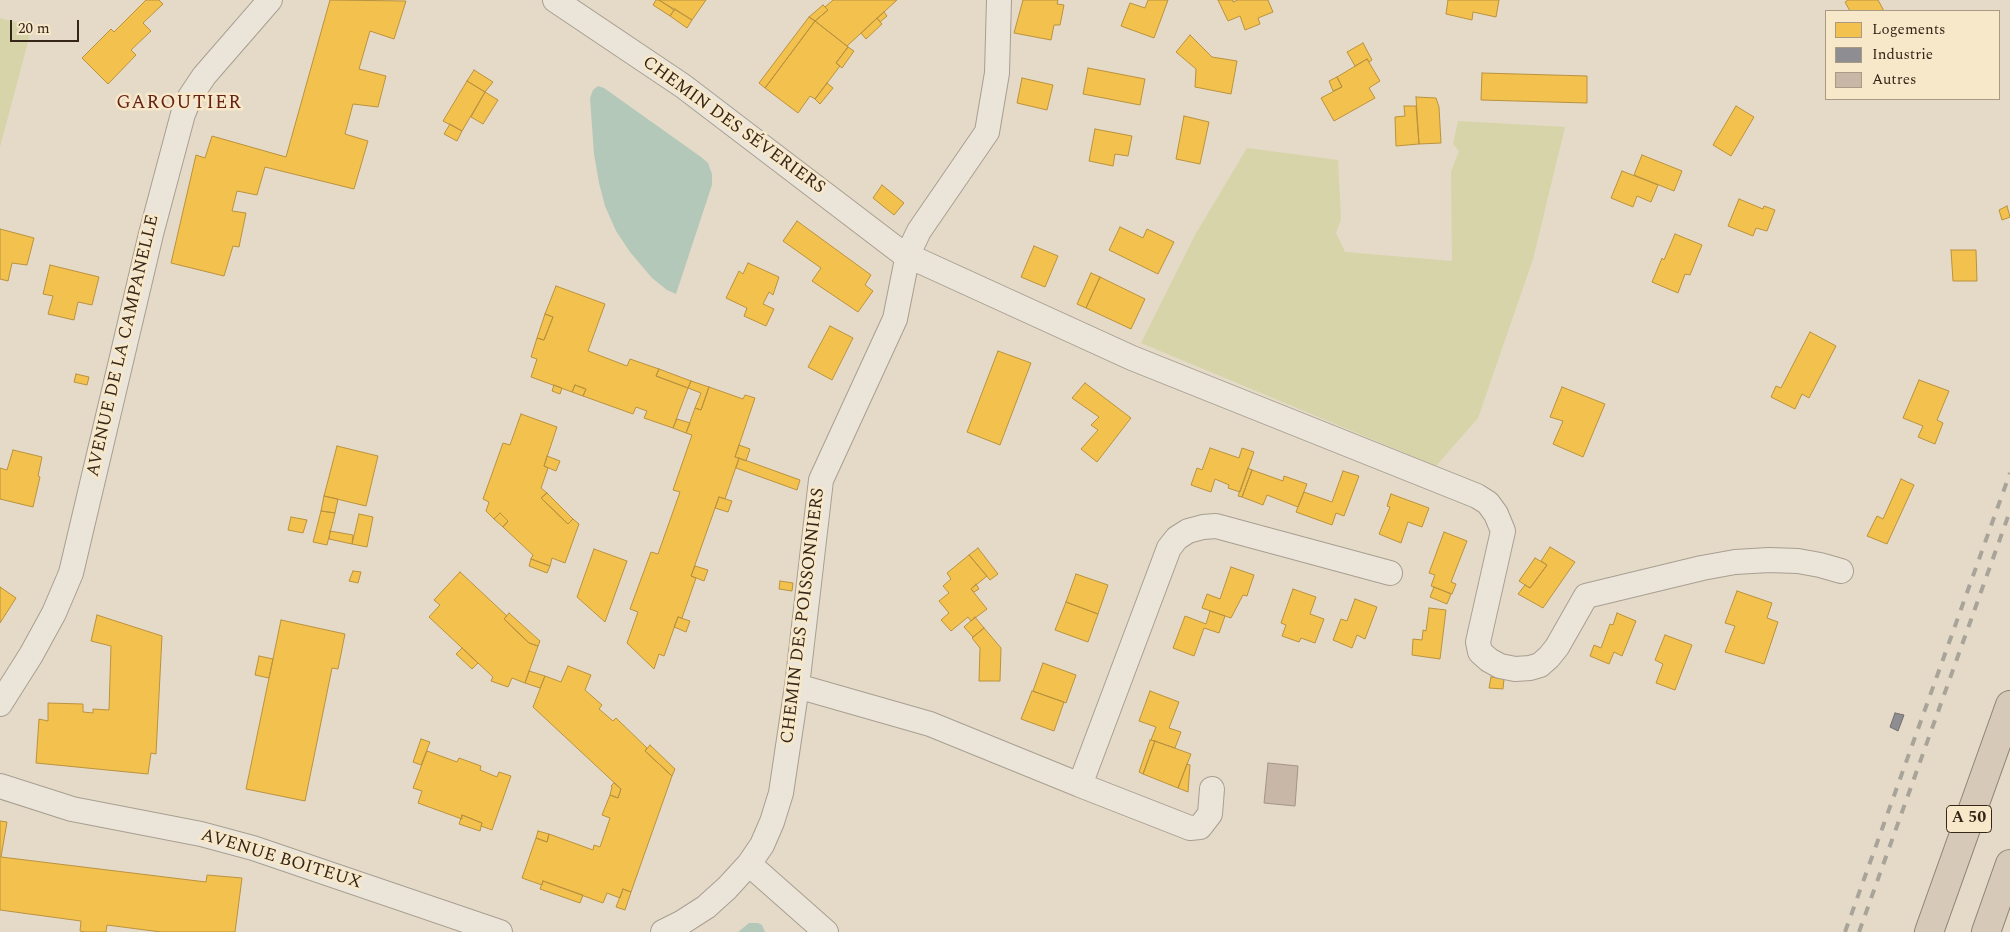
<!DOCTYPE html>
<html>
<head>
<meta charset="utf-8">
<style>
	body { margin:0 }
	#map { position:relative; width:2010px; height:932px; overflow:hidden; background:#e4dac7; font-family:Spectral,serif }
	canvas { display:block }
	.legend { position:absolute; left:1825px; top:10px; width:175px; height:90px; box-sizing:border-box; background:#f8e8ca; border:1px solid #aa9a83; margin:0; padding:6px 9px; list-style:none; font-size:15px; color:#362619 }
	.legend li { display:flex; align-items:center; gap:10px; height:25px }
	.legend b { width:25px; border:1px solid #aa9a83 }
	.scale { position:absolute; left:10px; top:20px; width:69px; height:22px; box-sizing:border-box; border:2px solid #362619; border-top:0; padding-left:6px; font-size:15px; line-height:18px; white-space:nowrap; color:#362619; -webkit-text-stroke:4px #f8e8ca; paint-order:stroke }
</style>
</head>
<body>
<div id="map">
<canvas width="2010" height="932"></canvas>
<ul class="legend">
<li><b style="height:14px;background:#f2c14e"></b>Logements</li>
<li><b style="height:14px;background:#8d8d92"></b>Industrie</li>
<li><b style="height:14px;background:#c8b7a7"></b>Autres</li>
</ul>
<div class="scale">20 m</div>
</div>
<script>
const ctx = document.querySelector('canvas').getContext('2d');
ctx.lineJoin = 'round';
function fillPath(path, color) { ctx.fillStyle = color; ctx.fill(path, 'evenodd'); }
const shape = rows => new Path2D(rows.map(r => 'M' + r).join(''));
function strokePath(path, color, width, dash) { ctx.strokeStyle = color; ctx.lineWidth = width; ctx.lineCap = dash ? 'butt' : 'round'; ctx.setLineDash(dash || []); ctx.stroke(path); }
function drawText(font, color, halo, rows, align = 'center') {
  ctx.font = font + ' Spectral,serif'; ctx.lineWidth = 5; ctx.setLineDash([]); ctx.textBaseline = 'middle'; ctx.strokeStyle = halo; ctx.fillStyle = color; for (const [text, x, y, turn = 0] of rows) {
    ctx.save(); ctx.translate(x, y); ctx.rotate((+turn || 0) * Math.PI / 180); ctx.textAlign = isNaN(turn) ? turn : align; if (halo) ctx.strokeText(text, 0, 0); ctx.fillText(text, 0, 0); ctx.restore();
  }
}
fillPath(shape([
	[0,18,32,27,0,147],
	[1458,121,1565,127,1533,259,1478,418,1436,466,1141,343,1195,235,1247,148,1338,160,1341,219,1336,233,1345,252,1452,261,1451,172,1459,151,1453,144]
]), '#d6d4a8');
fillPath(shape([
	[598,86,604,88,701,157,708,163,712,174,712,185,676,294,667,290,652,278,630,252,616,231,605,206,599,183,594,154,590,98,593,90],
	[749,923,758,923,762,925,765,932,738,932]
]), '#b4c8ba');
const homes = shape([
	[146,0,159,0,163,4,143,23,151,31,131,50,136,55,108,84,82,58,111,29,114,32,146,0],
	[330,0,406,1,394,39,370,31,359,69,386,76,378,107,353,104,345,134,368,141,354,189,265,167,257,195,237,191,232,211,246,213,239,247,233,246,224,276,171,263,196,155,205,158,212,136,286,157,330,0],
	[656,0,659,0,674,10,670,16,653,5,656,0],
	[659,0,706,0,692,20,659,0],
	[833,0,897,0,847,46,815,21,828,10,825,7,833,0],
	[1023,0,1058,0,1057,4,1064,5,1060,25,1054,25,1051,40,1014,33,1023,0],
	[1148,0,1168,0,1154,38,1121,26,1130,3,1145,8,1148,0],
	[1218,0,1233,0,1233,2,1238,0,1268,0,1273,12,1258,18,1260,24,1245,30,1240,16,1228,21,1218,0],
	[1448,0,1499,0,1496,17,1473,12,1472,20,1446,14,1448,0],
	[1848,0,1878,0,1884,11,1850,11,1845,2,1848,0],
	[823,5,828,10,815,21,809,17,823,5],
	[675,9,692,20,687,28,670,16,675,9],
	[884,12,887,16,880,22,877,18,884,12],
	[809,17,815,21,765,88,759,83,809,17],
	[877,18,882,24,866,39,861,33,877,18],
	[815,21,848,47,836,63,840,66,815,99,810,96,798,113,765,88,815,21],
	[1190,35,1212,57,1237,61,1231,94,1195,87,1196,69,1176,52,1190,35],
	[1363,43,1372,60,1369,62,1367,59,1355,66,1347,52,1363,43],
	[848,47,854,51,842,68,836,63,848,47],
	[1367,59,1380,81,1369,88,1375,98,1334,121,1321,98,1342,87,1337,77,1367,59],
	[1088,68,1145,79,1140,105,1083,94,1088,68],
	[474,70,493,82,485,92,467,81,474,70],
	[1482,73,1587,76,1587,103,1481,100,1482,73],
	[1337,77,1342,87,1333,91,1329,81,1337,77],
	[1022,78,1053,85,1047,110,1017,103,1022,78],
	[467,81,485,92,462,131,443,121,467,81],
	[827,83,833,88,820,104,815,99,827,83],
	[485,92,498,100,483,124,471,117,485,92],
	[1416,97,1436,98,1439,107,1441,143,1419,144,1416,97],
	[1404,106,1416,106,1419,144,1396,146,1395,117,1405,116,1404,106],
	[1736,106,1754,117,1731,156,1713,145,1736,106],
	[1184,116,1209,122,1200,164,1176,159,1184,116],
	[450,124,462,131,457,141,444,134,450,124],
	[1095,129,1132,136,1128,156,1115,154,1113,166,1089,161,1095,129],
	[1642,155,1682,171,1674,191,1634,175,1642,155],
	[1622,171,1658,185,1651,202,1637,196,1633,207,1611,198,1622,171],
	[882,185,904,203,894,215,873,198,882,185],
	[1739,199,1763,209,1764,206,1775,210,1767,231,1756,228,1753,236,1728,226,1739,199],
	[2007,206,2010,217,2002,220,1999,210,2007,206],
	[797,221,871,275,865,285,873,291,858,312,812,281,821,268,783,241,797,221],
	[1120,227,1143,238,1147,229,1174,242,1158,274,1109,250,1120,227],
	[0,229,34,238,27,265,12,263,8,281,0,279,0,229],
	[1675,234,1702,245,1690,275,1685,274,1678,293,1652,282,1662,258,1664,260,1675,234],
	[1034,246,1058,256,1045,287,1021,277,1034,246],
	[1951,250,1976,250,1977,281,1953,281,1951,250],
	[748,263,779,277,773,295,769,292,763,304,774,309,766,326,744,316,747,308,726,298,739,271,743,274,748,263],
	[50,265,99,277,92,305,78,302,74,320,48,314,53,296,43,294,50,265],
	[1091,273,1100,277,1086,308,1077,304,1091,273],
	[1100,277,1145,299,1131,329,1086,308,1100,277],
	[556,286,605,304,588,351,627,366,630,359,659,369,656,376,688,388,673,428,644,418,647,411,636,407,633,414,583,396,586,389,575,385,572,392,531,377,537,359,531,357,537,338,544,340,553,317,545,314,556,286],
	[545,314,553,317,544,340,537,338,545,314],
	[830,326,853,338,832,380,808,367,830,326],
	[1810,332,1836,346,1809,398,1802,394,1795,409,1771,397,1776,386,1781,388,1810,332],
	[998,351,1031,363,1000,445,967,432,998,351],
	[659,369,691,381,688,388,656,376,659,369],
	[76,374,89,377,87,385,74,382,76,374],
	[1919,380,1949,391,1937,420,1943,423,1935,444,1918,437,1923,426,1903,418,1919,380],
	[691,381,709,387,701,410,695,408,701,393,688,388,691,381],
	[1085,383,1131,418,1097,462,1081,449,1098,430,1091,425,1099,417,1072,398,1085,383],
	[554,385,562,388,560,394,552,391,554,385],
	[575,385,586,389,583,396,572,392,575,385],
	[709,387,743,399,745,395,755,398,735,457,739,458,725,499,719,497,691,576,696,578,682,618,678,617,664,656,659,654,654,669,627,643,638,612,630,609,651,552,658,554,680,492,673,490,692,435,686,433,695,408,701,410,709,387],
	[1562,387,1605,404,1583,457,1553,444,1563,421,1550,417,1562,387],
	[521,414,557,427,544,466,548,468,541,488,547,493,541,498,568,524,573,519,579,524,565,563,552,558,550,566,531,559,533,555,503,527,508,521,500,513,494,519,486,511,489,502,483,499,503,443,510,445,521,414],
	[677,419,690,423,686,433,673,428,677,419],
	[739,445,750,449,746,461,735,457,739,445],
	[337,446,378,456,366,506,324,496,337,446],
	[1210,448,1239,458,1242,448,1254,452,1240,492,1228,488,1229,485,1215,479,1211,492,1191,485,1197,468,1202,470,1210,448],
	[13,450,42,457,38,476,40,477,33,507,0,499,0,468,7,470,13,450],
	[547,456,560,461,556,471,544,466,547,456],
	[739,458,800,480,797,490,736,468,739,458],
	[1248,468,1252,470,1242,497,1238,496,1248,468],
	[1252,470,1283,481,1284,476,1307,484,1298,507,1267,495,1263,505,1242,497,1252,470],
	[1343,471,1359,476,1344,516,1336,513,1332,525,1296,512,1304,492,1332,502,1343,471],
	[1901,479,1914,485,1887,544,1867,536,1877,516,1883,519,1901,479],
	[547,493,573,519,568,524,541,498,547,493],
	[1391,494,1429,508,1422,527,1408,522,1401,543,1379,534,1390,507,1387,506,1391,494],
	[324,496,338,499,335,513,321,511,324,496],
	[719,497,732,501,728,512,715,508,719,497],
	[321,511,335,513,327,545,313,542,321,511],
	[500,513,508,521,503,527,494,519,500,513],
	[359,514,373,517,367,547,352,544,359,514],
	[291,517,307,520,303,533,288,530,291,517],
	[330,531,353,535,352,544,329,539,330,531],
	[1444,532,1467,541,1451,582,1456,584,1452,594,1431,586,1435,575,1429,573,1444,532],
	[1550,547,1575,562,1543,608,1518,594,1525,585,1530,588,1547,565,1541,561,1550,547],
	[978,548,998,574,990,580,969,555,978,548],
	[594,549,627,561,605,622,577,597,594,549],
	[969,555,987,576,971,589,987,609,971,621,968,617,951,631,941,620,949,613,939,601,949,593,943,586,951,579,947,573,969,555],
	[1535,558,1547,565,1530,588,1519,581,1535,558],
	[531,559,550,566,547,573,529,566,531,559],
	[695,566,708,570,704,581,691,576,695,566],
	[1231,567,1254,575,1247,596,1243,595,1231,618,1202,608,1207,594,1220,599,1231,567],
	[353,571,361,572,358,583,349,581,353,571],
	[460,572,507,616,504,619,529,643,538,646,525,683,512,678,508,687,491,681,493,677,429,617,440,605,434,600,460,572],
	[1076,574,1108,585,1098,614,1066,602,1076,574],
	[780,581,793,583,792,591,779,589,780,581],
	[976,584,979,589,974,592,971,589,976,584],
	[0,587,16,598,0,623,0,587],
	[1434,587,1451,594,1447,604,1430,597,1434,587],
	[1293,589,1316,597,1310,614,1324,619,1315,643,1301,638,1299,642,1282,636,1286,625,1281,623,1293,589],
	[1737,591,1772,603,1767,618,1778,622,1764,664,1725,652,1735,626,1725,623,1737,591],
	[1355,599,1377,607,1365,639,1357,635,1352,648,1333,640,1341,619,1347,621,1355,599],
	[1066,602,1098,614,1088,642,1055,630,1066,602],
	[1429,608,1446,610,1440,659,1412,655,1413,639,1422,640,1423,630,1426,631,1429,608],
	[1210,611,1225,616,1219,633,1204,628,1194,656,1173,648,1185,616,1206,624,1210,611],
	[509,613,540,641,538,646,529,643,504,619,509,613],
	[1617,613,1636,621,1622,656,1614,652,1609,664,1590,656,1594,645,1601,648,1610,624,1613,625,1617,613],
	[97,615,162,636,156,754,151,753,148,774,36,763,39,719,48,721,48,703,83,704,83,712,93,713,93,709,109,710,111,646,91,641,97,615],
	[678,617,690,621,686,632,674,627,678,617],
	[975,617,984,628,973,637,964,627,975,617],
	[281,620,345,634,338,669,332,668,305,801,246,789,281,620],
	[984,628,1001,648,1000,681,979,681,980,648,972,638,984,628],
	[1665,635,1692,645,1675,690,1656,683,1663,664,1655,660,1665,635],
	[462,648,478,663,472,669,456,654,462,648],
	[259,656,273,659,269,678,255,675,259,656],
	[1043,663,1076,675,1066,703,1033,691,1043,663],
	[568,666,591,675,585,690,602,705,599,709,613,721,616,718,647,748,645,751,672,776,631,892,623,889,620,898,607,893,603,903,543,881,542,885,522,878,536,838,547,842,549,834,593,850,594,845,600,847,610,818,602,815,610,795,618,798,621,789,533,707,545,676,561,682,568,666],
	[529,671,545,676,540,688,525,683,529,671],
	[1491,677,1504,679,1503,689,1489,688,1491,677],
	[1032,691,1064,702,1054,731,1021,719,1032,691],
	[1150,691,1179,702,1169,728,1181,732,1175,748,1151,740,1156,727,1139,721,1150,691],
	[421,739,430,742,421,765,413,762,421,739],
	[1150,740,1155,741,1143,774,1139,772,1150,740],
	[1155,741,1191,754,1178,788,1143,774,1155,741],
	[650,745,675,769,672,776,645,751,650,745],
	[427,751,457,762,459,758,481,766,480,770,497,777,499,772,511,776,492,830,481,826,482,823,462,815,462,819,418,803,422,791,413,788,427,751],
	[1187,764,1190,765,1188,792,1178,788,1187,764],
	[614,783,621,789,618,798,610,795,612,787,611,786,614,783],
	[462,815,482,823,480,831,459,824,462,815],
	[0,821,7,822,1,857,206,882,207,875,242,878,235,932,161,932,107,925,106,932,85,932,80,931,81,921,0,910,0,821],
	[538,831,549,834,547,842,536,838,538,831],
	[543,881,583,895,580,903,540,889,543,881],
	[623,889,631,892,625,910,616,907,623,889]
]);
fillPath(homes, '#f2c14e');
strokePath(homes, '#ba923e', 1);
const industry = shape([
	[1895,713,1904,715,1898,731,1890,727,1895,713]
]);
fillPath(industry, '#8d8d92');
strokePath(industry, '#736e6e', 1);
const building = shape([
	[1268,763,1298,766,1295,806,1264,803,1268,763]
]);
fillPath(building, '#c8b7a7');
strokePath(building, '#a39487', 1);
const minor = shape([
	[555,0,683,86,902,253,1132,358,1477,496,1488,503,1496,514,1503,531,1478,642,1480,652,1489,660,1500,666,1515,669,1530,668,1540,665,1549,657,1557,647,1586,596,1702,568,1735,562,1769,560,1798,561,1820,565,1841,571],
	[797,686,930,724,1080,785,1169,548,1177,538,1188,531,1203,527,1216,526,1390,573],
	[0,704,31,655,54,613,71,573,151,234,183,114,190,97,204,76,270,0],
	[1080,785,1190,828,1200,827,1210,814,1212,789],
	[0,786,72,809,201,834,253,848,500,932],
	[749,864,826,932],
	[663,932,681,923,706,907,727,888,749,864,762,845,772,822,781,793,797,686,821,480,895,319,908,254,919,231,987,132,997,73,999,0]
]);
const highway = shape([
	[1929,932,2010,705],
	[1986,932,2010,864]
]);
strokePath(minor, '#a89f91', 26);
strokePath(highway, '#8d8478', 30);
strokePath(minor, '#ebe4d9', 24);
strokePath(highway, '#d7c9b7', 28);
strokePath(shape([
	[1845,932,2010,473],
	[1859,932,2010,511]
]), '#a9a49a', 4, [9, 9]);
for (const [x, y, w] of [
	[1969,819,45]
]) { const box = new Path2D(); box.roundRect(x - w / 2, y - 13.5, w, 27, 4); ctx.fillStyle = '#f8e8ca'; ctx.fill(box); strokePath(box, '#362619', 1); }
drawText('bold 16px', '#362619', null, [
	["A 50",1969,819]
]);
drawText('18px', '#362619', '#f8e8ca', [
	["CHEMIN DES SÉVERIERS",733,126,36],
	["AVENUE DE LA CAMPANELLE",124,346,-77],
	["CHEMIN DES POISSONNIERS",804,616,-83],
	["AVENUE BOITEUX",281,860,17]
]);
ctx.letterSpacing = '1px';
drawText('19px', '#662216', '#f8e8ca', [
	["GAROUTIER",179,104]
]);
ctx.letterSpacing = '0px';
</script>
</body>
</html>
